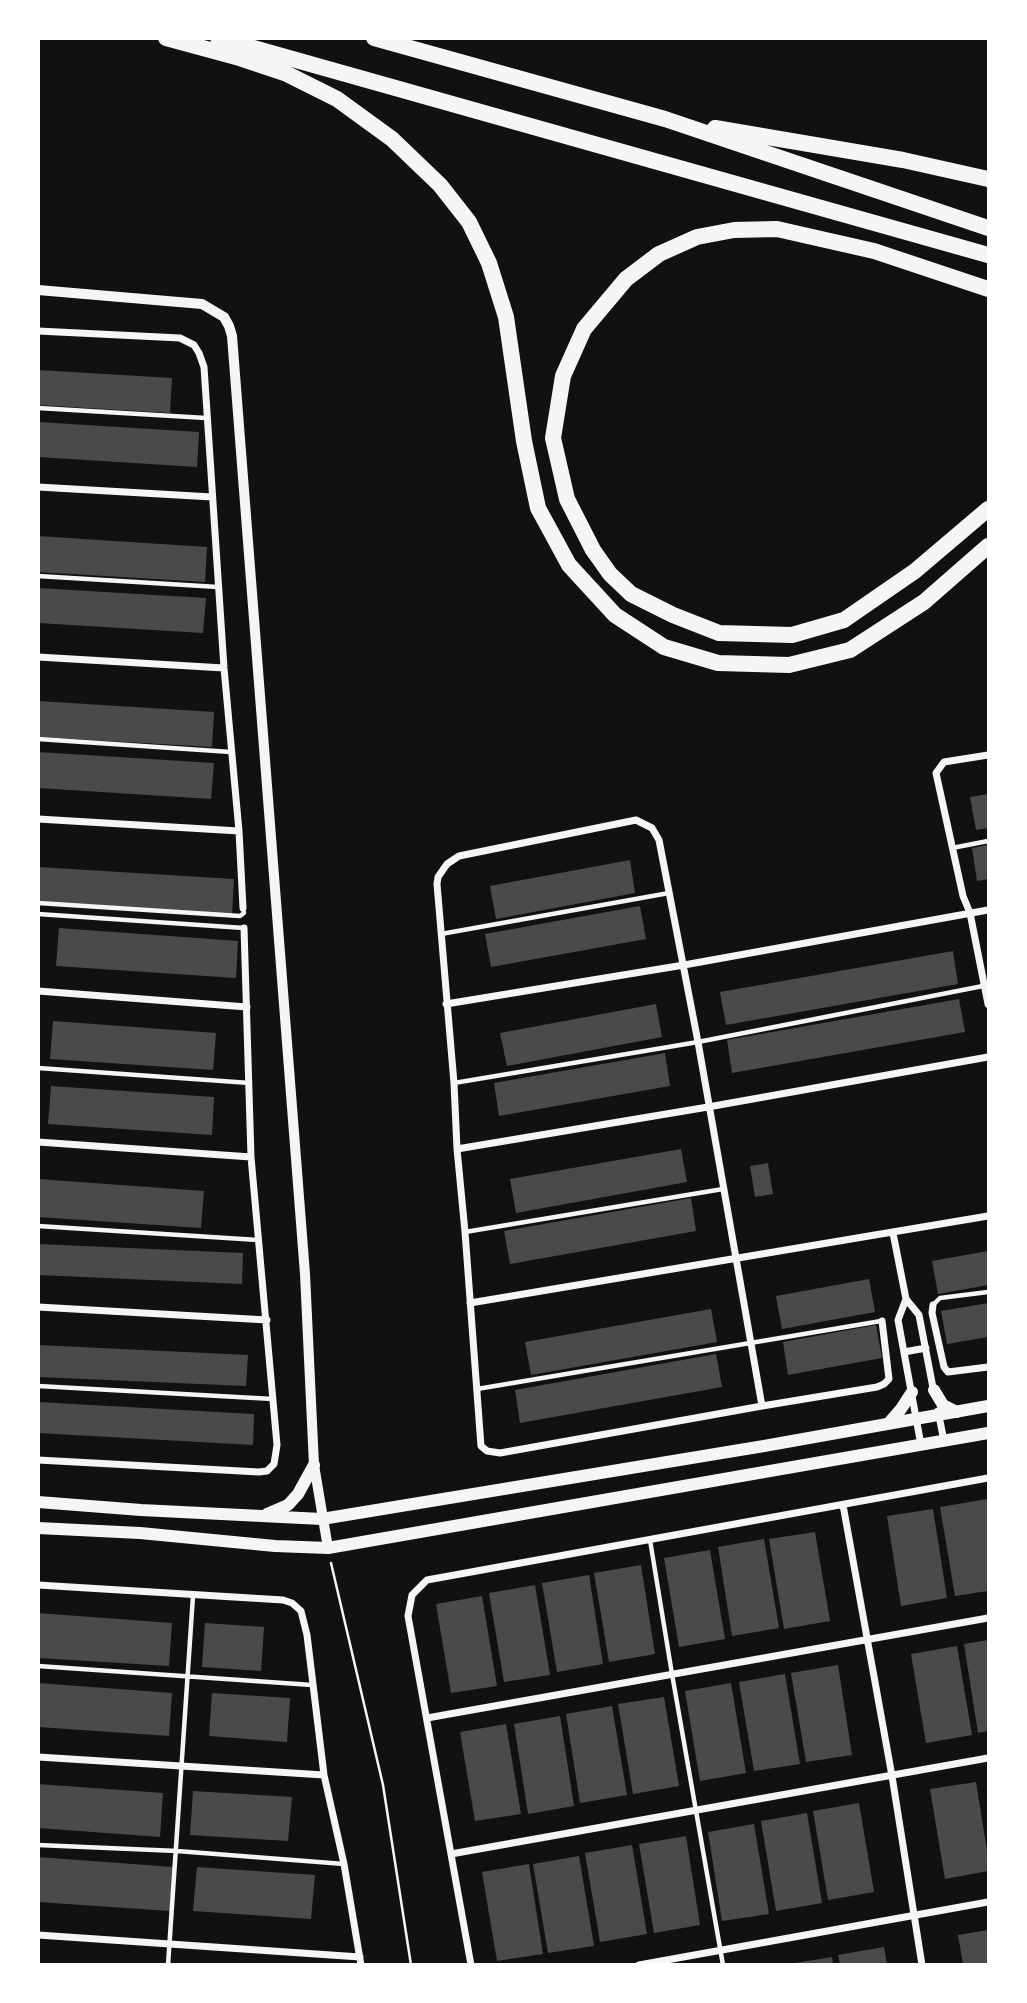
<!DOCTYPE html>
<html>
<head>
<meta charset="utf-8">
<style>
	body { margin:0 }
	#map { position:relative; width:1027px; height:2003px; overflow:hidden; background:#111; font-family:"Work Sans",sans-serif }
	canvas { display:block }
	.frame { position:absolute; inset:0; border:40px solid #fff; pointer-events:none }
</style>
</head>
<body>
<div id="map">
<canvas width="1027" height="2003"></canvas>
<div class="frame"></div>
</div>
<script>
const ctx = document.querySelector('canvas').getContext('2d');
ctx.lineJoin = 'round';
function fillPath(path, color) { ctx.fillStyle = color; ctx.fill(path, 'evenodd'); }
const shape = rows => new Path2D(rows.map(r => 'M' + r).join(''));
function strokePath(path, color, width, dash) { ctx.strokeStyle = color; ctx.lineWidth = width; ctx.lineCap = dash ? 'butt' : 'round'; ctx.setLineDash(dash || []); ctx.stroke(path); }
fillPath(shape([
	[38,370,172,378,170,413,38,405],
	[38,422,199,432,197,467,38,457],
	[38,536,207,547,205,582,38,572],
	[38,588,206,598,203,633,38,623],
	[38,701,214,712,212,747,38,737],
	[38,752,214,763,211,799,38,788],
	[988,794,988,828,976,830,970,797],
	[988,845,988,879,977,881,972,848],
	[630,860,635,893,496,919,490,886],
	[38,867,234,879,232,915,38,903],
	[640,906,646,939,491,967,485,934],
	[59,928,238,941,236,978,56,966],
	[953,951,958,984,726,1025,720,992],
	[959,999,965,1032,732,1073,727,1040],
	[656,1004,662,1037,507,1066,500,1033],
	[53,1021,216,1033,213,1070,50,1059],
	[665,1053,670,1086,499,1116,494,1083],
	[51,1086,214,1097,212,1135,48,1124],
	[681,1149,687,1182,516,1213,510,1179],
	[768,1163,773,1194,755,1197,750,1166],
	[38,1179,204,1191,201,1228,38,1217],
	[691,1198,696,1231,510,1264,504,1231],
	[38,1244,243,1253,242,1284,38,1275],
	[988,1251,988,1285,938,1294,932,1261],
	[869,1279,875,1312,782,1329,776,1296],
	[988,1303,988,1337,947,1344,941,1311],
	[711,1309,717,1342,531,1375,525,1342],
	[876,1325,882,1358,788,1375,783,1342],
	[38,1345,248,1355,246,1386,38,1377],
	[716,1354,722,1387,520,1423,515,1390],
	[38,1402,254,1414,253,1445,38,1433],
	[987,1499,988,1510,988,1591,955,1596,940,1507],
	[933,1509,947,1598,901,1606,887,1516],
	[815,1532,830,1621,784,1629,769,1539],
	[764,1539,779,1628,732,1636,718,1547],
	[710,1550,725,1639,679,1647,664,1558],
	[641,1565,655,1654,609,1662,594,1573],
	[589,1575,603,1664,557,1672,542,1583],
	[535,1585,550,1675,504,1682,489,1593],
	[482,1596,497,1686,451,1693,436,1604],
	[38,1613,172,1623,169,1666,38,1658],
	[205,1623,264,1627,261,1671,202,1667],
	[988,1640,988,1731,978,1733,964,1644],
	[957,1646,972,1735,926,1743,911,1654],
	[838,1665,852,1755,806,1762,791,1673],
	[785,1674,800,1764,754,1771,739,1682],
	[38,1683,172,1693,169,1736,38,1727],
	[731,1683,746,1773,700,1781,685,1691],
	[212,1693,290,1698,287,1742,209,1736],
	[664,1697,679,1786,633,1794,618,1704],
	[612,1706,627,1795,580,1803,566,1714],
	[560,1716,574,1806,528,1814,514,1724],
	[506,1724,521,1814,475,1821,460,1732],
	[976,1782,988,1857,988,1871,945,1879,930,1789],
	[38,1784,163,1793,160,1837,38,1828],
	[193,1791,292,1797,288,1841,190,1835],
	[859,1803,874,1892,828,1900,813,1811],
	[807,1813,822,1903,776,1911,761,1821],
	[754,1824,769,1914,722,1921,708,1832],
	[686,1836,700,1925,654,1933,639,1844],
	[632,1845,647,1934,600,1942,585,1853],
	[579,1856,594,1946,548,1953,533,1864],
	[38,1857,173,1867,170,1911,38,1902],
	[529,1864,543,1954,497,1961,482,1872],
	[197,1867,315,1875,311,1919,193,1911],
	[988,1930,988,1964,963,1964,958,1935],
	[884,1947,887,1964,840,1964,838,1955],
	[832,1957,833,1964,795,1964,795,1963]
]), '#4a4a4a');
strokePath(shape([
	[331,1563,383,1785,411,1965]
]), '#f5f5f5', 2.5);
strokePath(shape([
	[38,408,206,418],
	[38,576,218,587],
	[38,739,231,752],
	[952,848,988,841],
	[38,903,240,916,244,913,243,908],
	[38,914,244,928],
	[441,934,669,893],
	[38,1068,250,1083],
	[454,1083,698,1042,988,985],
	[38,1226,258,1240],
	[465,1232,723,1189],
	[933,1305,940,1298,988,1292],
	[38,1386,273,1399],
	[477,1389,881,1321],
	[650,1540,672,1674,723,1965],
	[38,1666,312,1685],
	[38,1845,177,1851,344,1864],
	[168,1965,193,1596]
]), '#f5f5f5', 4.5);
strokePath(shape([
	[38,331,180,338,194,345,199,353,204,367,224,668,239,831,243,908],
	[38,487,212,497],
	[38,657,224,668],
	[988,755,944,762,936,773,963,896,970,913,988,1004],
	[38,819,239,831],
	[38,991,247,1007],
	[446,1004,684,965,988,910],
	[38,1142,251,1157],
	[457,1149,708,1107,988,1057],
	[893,1233,906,1299,919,1315,934,1393],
	[906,1299,898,1320,921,1445],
	[470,1303,988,1216],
	[933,1305,932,1313,944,1367,948,1372,988,1367],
	[38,1307,267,1320],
	[904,1352,926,1348],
	[762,1406,698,1042,659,840,652,828,636,820,459,856,447,864,438,877,437,884,454,1083,457,1149,465,1232,481,1446,487,1451,500,1453,762,1406,877,1387,884,1384,889,1379,882,1321],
	[938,1411,944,1441],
	[38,1460,259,1472,267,1471,274,1464,277,1445,251,1157,244,928],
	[843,1505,892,1776,922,1965],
	[38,1585,283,1600,292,1603,301,1611,307,1635,324,1775,344,1864,361,1965],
	[427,1718,988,1618],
	[38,1757,324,1775],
	[451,1854,988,1758],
	[38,1935,360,1957],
	[471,1965,408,1616,412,1595,427,1580,988,1478],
	[639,1965,988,1902]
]), '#f5f5f5', 7);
strokePath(shape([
	[38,290,202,304,224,317,229,326,232,336,305,1274,314,1465,328,1548]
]), '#f5f5f5', 10);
strokePath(shape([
	[934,1390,943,1405,957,1412],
	[888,1424,901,1409,912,1392],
	[38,1502,141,1510,322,1519,764,1446,988,1406],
	[267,1514,288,1505,298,1494,314,1465],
	[38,1528,140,1533,275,1546,328,1548,988,1433]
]), '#f5f5f5', 12);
strokePath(shape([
	[166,38,236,57,287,74,337,99,392,139,440,185,469,222,489,263,506,317,524,441,538,508,569,565,615,615,664,647,718,663,789,665,850,650,924,602,988,546],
	[218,38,988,255],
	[374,38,665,119,988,228],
	[715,128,903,160,988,179],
	[988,289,874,251,777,229,734,230,697,237,659,254,626,279,584,329,563,376,553,438,567,499,593,550,610,574,631,594,673,615,719,633,792,635,844,620,915,571,988,509]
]), '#f5f5f5', 16);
</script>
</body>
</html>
